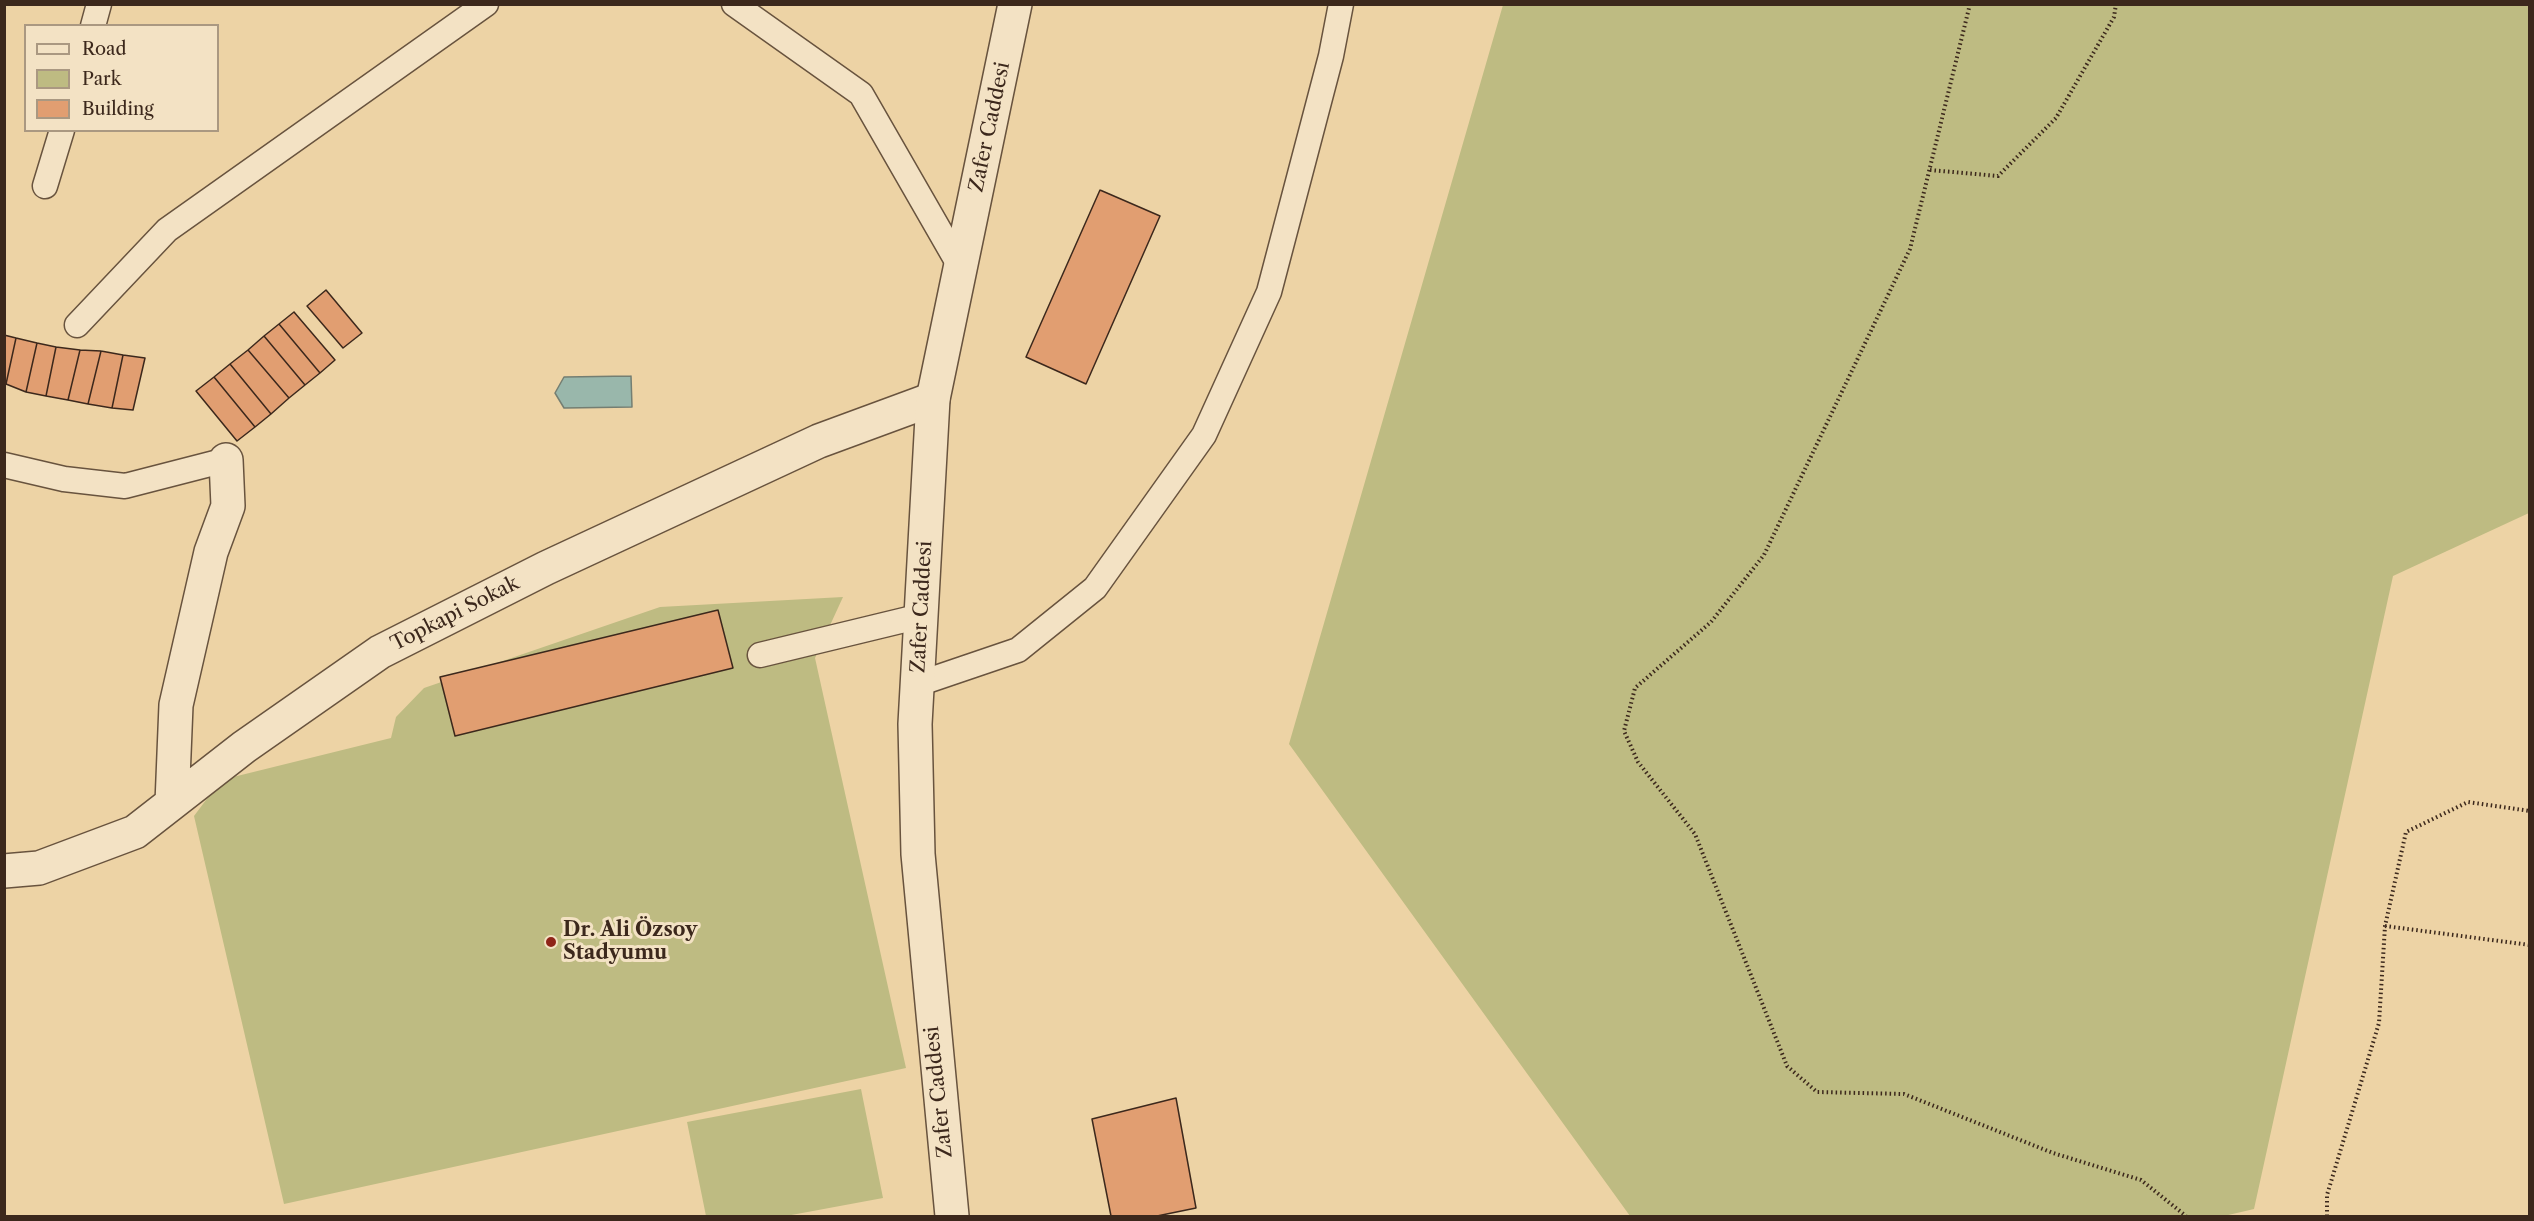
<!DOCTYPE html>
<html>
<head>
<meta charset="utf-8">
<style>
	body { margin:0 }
	#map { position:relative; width:2534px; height:1221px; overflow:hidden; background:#edd3a5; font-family:"Libre Caslon Text",serif }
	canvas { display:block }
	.frame { position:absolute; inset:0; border:6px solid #3c281c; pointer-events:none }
	.legend { position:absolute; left:24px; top:24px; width:195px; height:108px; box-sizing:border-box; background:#f3e2c4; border:2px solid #aa9881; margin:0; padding:8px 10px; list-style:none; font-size:18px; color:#3c281c }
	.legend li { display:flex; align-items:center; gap:12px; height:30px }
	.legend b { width:30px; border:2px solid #aa9881 }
</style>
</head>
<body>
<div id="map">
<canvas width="2534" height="1221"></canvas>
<div class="frame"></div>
<ul class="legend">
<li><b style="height:8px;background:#f3e2c4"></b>Road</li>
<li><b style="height:16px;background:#bebb82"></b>Park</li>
<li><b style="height:16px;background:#e19e71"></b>Building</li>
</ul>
</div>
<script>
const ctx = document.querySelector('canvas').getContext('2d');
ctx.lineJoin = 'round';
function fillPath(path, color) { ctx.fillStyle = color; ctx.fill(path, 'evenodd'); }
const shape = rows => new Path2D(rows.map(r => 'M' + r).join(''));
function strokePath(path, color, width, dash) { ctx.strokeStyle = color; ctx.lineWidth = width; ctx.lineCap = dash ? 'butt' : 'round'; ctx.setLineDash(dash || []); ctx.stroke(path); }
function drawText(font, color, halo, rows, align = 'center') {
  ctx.font = font + ' "Libre Caslon Text",serif'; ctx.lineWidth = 6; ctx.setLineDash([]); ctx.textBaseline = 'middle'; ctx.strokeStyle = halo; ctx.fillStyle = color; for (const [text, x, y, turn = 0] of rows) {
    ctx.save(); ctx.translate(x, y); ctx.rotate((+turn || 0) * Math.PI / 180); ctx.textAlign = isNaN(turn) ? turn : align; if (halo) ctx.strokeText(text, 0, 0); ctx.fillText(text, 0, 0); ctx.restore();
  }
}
fillPath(shape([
	[1503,5,2529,5,2529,513,2393,576,2254,1209,2224,1216,1630,1216,1289,744],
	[843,597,815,658,906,1068,284,1204,194,816,221,780,391,738,396,717,424,688,660,607],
	[861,1089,883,1198,786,1216,706,1216,687,1122]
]), '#bebb82');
const water = shape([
	[631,376,632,407,564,408,555,393,564,377,631,376]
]);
fillPath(water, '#99b7ab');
strokePath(water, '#747e72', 1.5);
const building = shape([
	[1100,190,1160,216,1086,384,1026,357,1100,190],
	[326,290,362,333,343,348,307,306,326,290],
	[294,312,335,360,320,373,279,324,294,312],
	[279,324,320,373,305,385,264,336,279,324],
	[4,335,16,338,6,384,4,384,4,335],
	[264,336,305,385,289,398,248,350,264,336],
	[16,338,37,343,26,392,6,384,16,338],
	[37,343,56,347,46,396,26,392,37,343],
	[56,347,80,350,68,400,46,396,56,347],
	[80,350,101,351,88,404,68,400,80,350],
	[248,350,289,398,271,414,230,364,248,350],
	[101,351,123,355,112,408,88,404,101,351],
	[123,355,145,358,133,410,112,408,123,355],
	[230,364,271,414,255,427,214,377,230,364],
	[214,377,255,427,237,441,196,391,214,377],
	[718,610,733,668,455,736,440,677,718,610],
	[1176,1098,1196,1208,1157,1216,1111,1216,1092,1119,1176,1098]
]);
fillPath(building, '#e19e71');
strokePath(building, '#3c281c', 1.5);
const service = shape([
	[734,4,861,94,961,268],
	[93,26,99,4],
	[45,186,62,130],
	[77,325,167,230,486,4],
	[4,465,64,479,125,486,226,460],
	[760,655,921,616],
	[918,684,1018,650,1095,588,1204,435,1269,292,1331,56,1341,4]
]);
const minor = shape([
	[172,803,176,705,211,552,228,506,226,460],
	[4,871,39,868,135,832,244,747,380,652,546,568,819,441,933,399]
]);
const tertiary = shape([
	[952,1216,918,854,915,724,921,616,933,399,1015,4]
]);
strokePath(service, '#68533e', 27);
strokePath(minor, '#68533e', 36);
strokePath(tertiary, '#68533e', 36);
strokePath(shape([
	[1970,4,1910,249,1764,555,1711,622,1635,688,1624,731,1638,762,1695,834,1787,1066,1817,1092,1904,1094,2053,1153,2141,1180,2186,1216],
	[1930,170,1998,176,2056,118,2114,17,2116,4],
	[2385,926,2530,945],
	[2327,1216,2327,1195,2379,1023,2385,926,2406,832,2468,802,2530,811]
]), '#3c281c', 4, [1.5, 3]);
strokePath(service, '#f3e2c4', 24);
strokePath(minor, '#f3e2c4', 33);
strokePath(tertiary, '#f3e2c4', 33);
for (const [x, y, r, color] of [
	[551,942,6,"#8f2418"]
]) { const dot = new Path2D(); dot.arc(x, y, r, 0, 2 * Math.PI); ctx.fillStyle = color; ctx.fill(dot); strokePath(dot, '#f3e2c4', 2); }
drawText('20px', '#3c281c', '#f3e2c4', [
	["Zafer Caddesi",990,127,-78],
	["Zafer Caddesi",922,607,-87],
	["Topkapi Sokak",455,614,-27],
	["Zafer Caddesi",939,1092,-96]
]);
drawText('bold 20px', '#3c281c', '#f3e2c4', [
	["Dr. Ali Özsoy",563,930],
	["Stadyumu",563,953]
], 'left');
</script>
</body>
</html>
